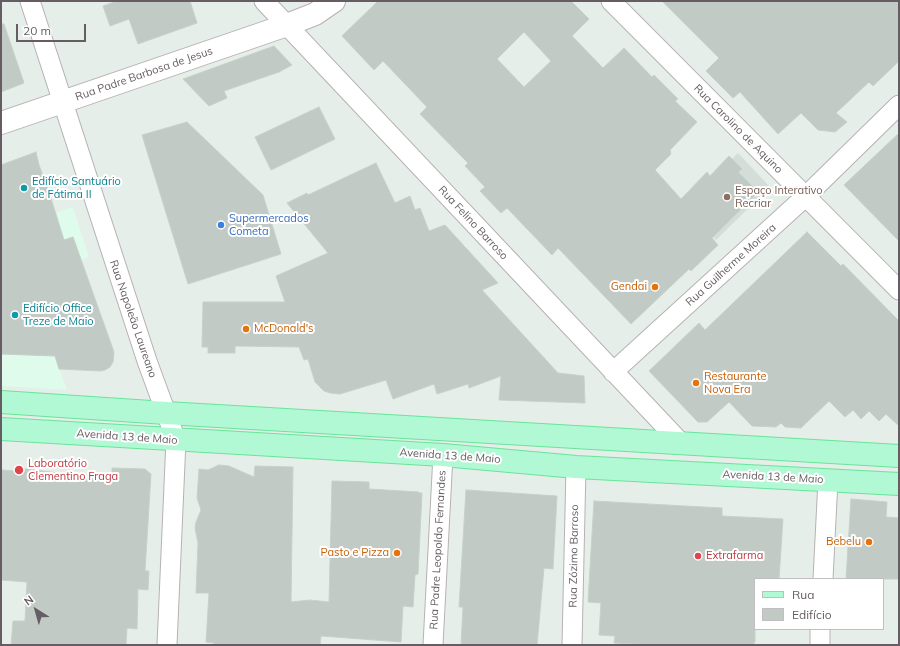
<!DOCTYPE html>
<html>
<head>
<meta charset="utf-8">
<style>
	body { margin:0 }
	#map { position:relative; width:900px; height:646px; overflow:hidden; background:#e6eee9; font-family:Mulish,sans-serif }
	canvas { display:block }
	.frame { position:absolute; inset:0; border:2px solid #655d63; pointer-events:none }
	.legend { position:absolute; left:754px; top:578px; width:130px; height:52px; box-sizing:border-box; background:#fff; border:1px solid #c1bec1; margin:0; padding:5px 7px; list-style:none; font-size:12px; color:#655d63 }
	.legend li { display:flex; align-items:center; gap:8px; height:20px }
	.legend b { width:20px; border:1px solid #c1bec1 }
	.north { position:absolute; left:16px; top:590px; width:40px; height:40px; -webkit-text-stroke:3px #fff; paint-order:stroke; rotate:323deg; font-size:11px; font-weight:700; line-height:16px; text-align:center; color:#655d63 }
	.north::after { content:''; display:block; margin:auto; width:14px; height:18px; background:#655d63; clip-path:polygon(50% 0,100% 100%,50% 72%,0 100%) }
	.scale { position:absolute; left:16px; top:24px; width:70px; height:18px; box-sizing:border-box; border:2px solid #655d63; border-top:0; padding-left:5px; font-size:12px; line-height:14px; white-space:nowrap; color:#655d63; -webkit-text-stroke:3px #fff; paint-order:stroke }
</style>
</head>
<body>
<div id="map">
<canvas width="900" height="646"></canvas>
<div class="frame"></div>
<ul class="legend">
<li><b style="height:5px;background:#b1f8d5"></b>Rua</li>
<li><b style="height:11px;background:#c2cac5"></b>Edifício</li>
</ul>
<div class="north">N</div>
<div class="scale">20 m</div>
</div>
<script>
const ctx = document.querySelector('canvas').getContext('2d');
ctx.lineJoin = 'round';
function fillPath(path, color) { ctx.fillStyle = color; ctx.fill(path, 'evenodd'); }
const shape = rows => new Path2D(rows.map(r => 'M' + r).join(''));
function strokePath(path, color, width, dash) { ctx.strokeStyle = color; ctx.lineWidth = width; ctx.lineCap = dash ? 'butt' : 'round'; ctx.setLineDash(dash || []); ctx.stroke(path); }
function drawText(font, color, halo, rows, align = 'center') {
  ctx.font = font + ' Mulish,sans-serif'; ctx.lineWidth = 4; ctx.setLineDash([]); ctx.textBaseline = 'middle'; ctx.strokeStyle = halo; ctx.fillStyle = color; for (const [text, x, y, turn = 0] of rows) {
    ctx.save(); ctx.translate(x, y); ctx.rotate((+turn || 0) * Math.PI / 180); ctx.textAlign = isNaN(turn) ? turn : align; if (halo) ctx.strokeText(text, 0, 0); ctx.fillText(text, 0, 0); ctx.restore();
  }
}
fillPath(shape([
	[73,207,89,257,27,279,67,390,1,386,1,231]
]), '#defbeb');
fillPath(shape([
	[738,153,770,187,716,240,683,206]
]), '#d4ded9');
const building = shape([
	[117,1,190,1,197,23,138,44,129,19,110,26,103,6,117,1],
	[378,1,571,1,589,19,572,36,603,68,624,48,652,77,654,75,678,99,675,101,697,122,670,150,671,154,655,170,681,199,707,172,710,176,729,156,742,169,738,172,758,192,712,238,718,245,691,271,689,269,631,324,558,248,552,255,507,208,501,213,480,191,485,187,465,166,468,163,420,114,427,107,383,61,374,70,342,36,378,1],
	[524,32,551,61,524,87,497,59,524,32],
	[662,1,899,1,899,61,873,86,869,82,836,113,847,122,835,132,818,130,801,113,778,134,740,92,733,98,706,71,719,58,662,1],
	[1,24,4,24,24,83,1,92,1,24],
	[274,46,292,65,279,72,224,91,227,98,209,106,183,79,274,46],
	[319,107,335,139,271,170,255,137,319,107],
	[187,122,263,195,281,254,188,284,142,135,187,122],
	[899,133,899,241,844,185,899,133],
	[36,152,39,165,49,192,64,240,73,237,114,352,113,362,110,367,105,370,100,371,59,369,55,356,1,354,1,165,36,152],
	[376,163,395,203,410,196,415,210,420,208,429,231,445,225,498,283,482,290,558,373,584,376,585,403,499,400,501,376,469,388,468,384,437,394,434,384,393,399,386,380,340,394,330,393,324,391,315,382,308,359,304,360,299,347,235,346,235,353,208,353,208,347,202,347,203,302,285,302,276,276,328,253,287,203,307,193,308,195,376,163],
	[807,232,841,266,843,264,899,321,899,426,886,414,879,421,869,411,861,419,853,410,845,417,829,401,801,428,785,427,781,423,776,427,752,426,729,402,707,422,698,422,649,371,699,323,705,330,807,232],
	[219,465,229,466,254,477,255,466,293,467,291,602,310,600,329,602,332,481,369,482,369,489,419,492,419,493,422,493,418,574,415,575,413,607,403,606,401,642,321,636,320,645,214,645,214,643,206,642,209,593,196,593,198,543,195,528,196,522,201,510,197,498,199,469,208,470,219,465],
	[19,468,66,474,112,476,112,468,145,469,151,474,145,571,149,571,148,590,138,589,137,629,127,628,126,645,11,645,13,621,25,621,27,582,1,580,1,470,19,471,19,468],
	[466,490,557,496,553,569,544,568,537,645,461,645,463,607,459,607,466,490],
	[851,499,887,502,886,517,899,518,899,579,846,579,851,499],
	[594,501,722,508,722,516,783,519,779,579,755,579,755,642,754,642,754,645,656,645,614,643,615,636,599,635,601,603,588,602,594,501]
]);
fillPath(building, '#c2cac5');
strokePath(building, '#c4d2c9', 1);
const street = shape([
	[30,1,147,361,176,440,167,645],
	[264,1,682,444],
	[611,1,899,290],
	[613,372,805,197,899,105],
	[823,579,828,480],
	[433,645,443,455],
	[572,645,576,467],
	[820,645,820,629]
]);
const secondary = shape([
	[1,123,287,25,315,14,334,1]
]);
const primary = shape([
	[1,402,166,413,899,456],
	[1,429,443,455,576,467,899,484]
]);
strokePath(street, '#b7b1b5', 21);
strokePath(secondary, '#b7b0b5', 24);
strokePath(primary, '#68e599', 24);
strokePath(street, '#fff', 19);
strokePath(secondary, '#fff', 22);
strokePath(primary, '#b1f8d5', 22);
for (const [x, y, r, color] of [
	[24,188,4,"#0f9aa8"],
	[727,197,4,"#8d6e63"],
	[221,225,4,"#3f7fe0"],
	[655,287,4,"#e8710a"],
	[15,315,4,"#0f9aa8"],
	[246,329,4,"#e8710a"],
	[696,383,4,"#e8710a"],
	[19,470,5,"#e0444e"],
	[869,542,4,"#e8710a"],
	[397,553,4,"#e8710a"],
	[698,556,4,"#e0444e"]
]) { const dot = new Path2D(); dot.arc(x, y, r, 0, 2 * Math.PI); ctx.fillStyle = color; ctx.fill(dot); strokePath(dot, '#fff', 1.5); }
drawText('11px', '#655d63', '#fff', [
	["Rua Padre Barbosa de Jesus",144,74,-19],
	["Rua Carolino de Aquino",738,129,45],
	["Rua Felino Barroso",473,223,47],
	["Rua Guilherme Moreira",731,265,-42],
	["Rua Napoleão Laureano",133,319,71],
	["Avenida 13 de Maio",127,437,4],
	["Avenida 13 de Maio",450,456,4],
	["Avenida 13 de Maio",773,477,3],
	["Rua Padre Leopoldo Fernandes",438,550,-87],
	["Rua Zózimo Barroso",574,556,-89]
]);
drawText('11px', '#0d838f', '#fff', [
	["Edifício Santuário",32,182],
	["de Fátima II",32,195],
	["Edifício Office",23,309],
	["Treze de Maio",23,322]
], 'left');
drawText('11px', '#785e54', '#fff', [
	["Espaço Interativo",735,191],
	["Recriar",735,204]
], 'left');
drawText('11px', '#366cbe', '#fff', [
	["Supermercados",229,219],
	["Cometa",229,232]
], 'left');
drawText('11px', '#c56008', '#fff', [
	["Gendai",647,287],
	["McDonald's",254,329,"left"],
	["Restaurante",704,377,"left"],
	["Nova Era",704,390,"left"],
	["Bebelu",861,542],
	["Pasto e Pizza",389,553]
], 'right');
drawText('11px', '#be3a42', '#fff', [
	["Laboratório",28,464],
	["Clementino Fraga",28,477],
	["Extrafarma",706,556]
], 'left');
</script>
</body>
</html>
